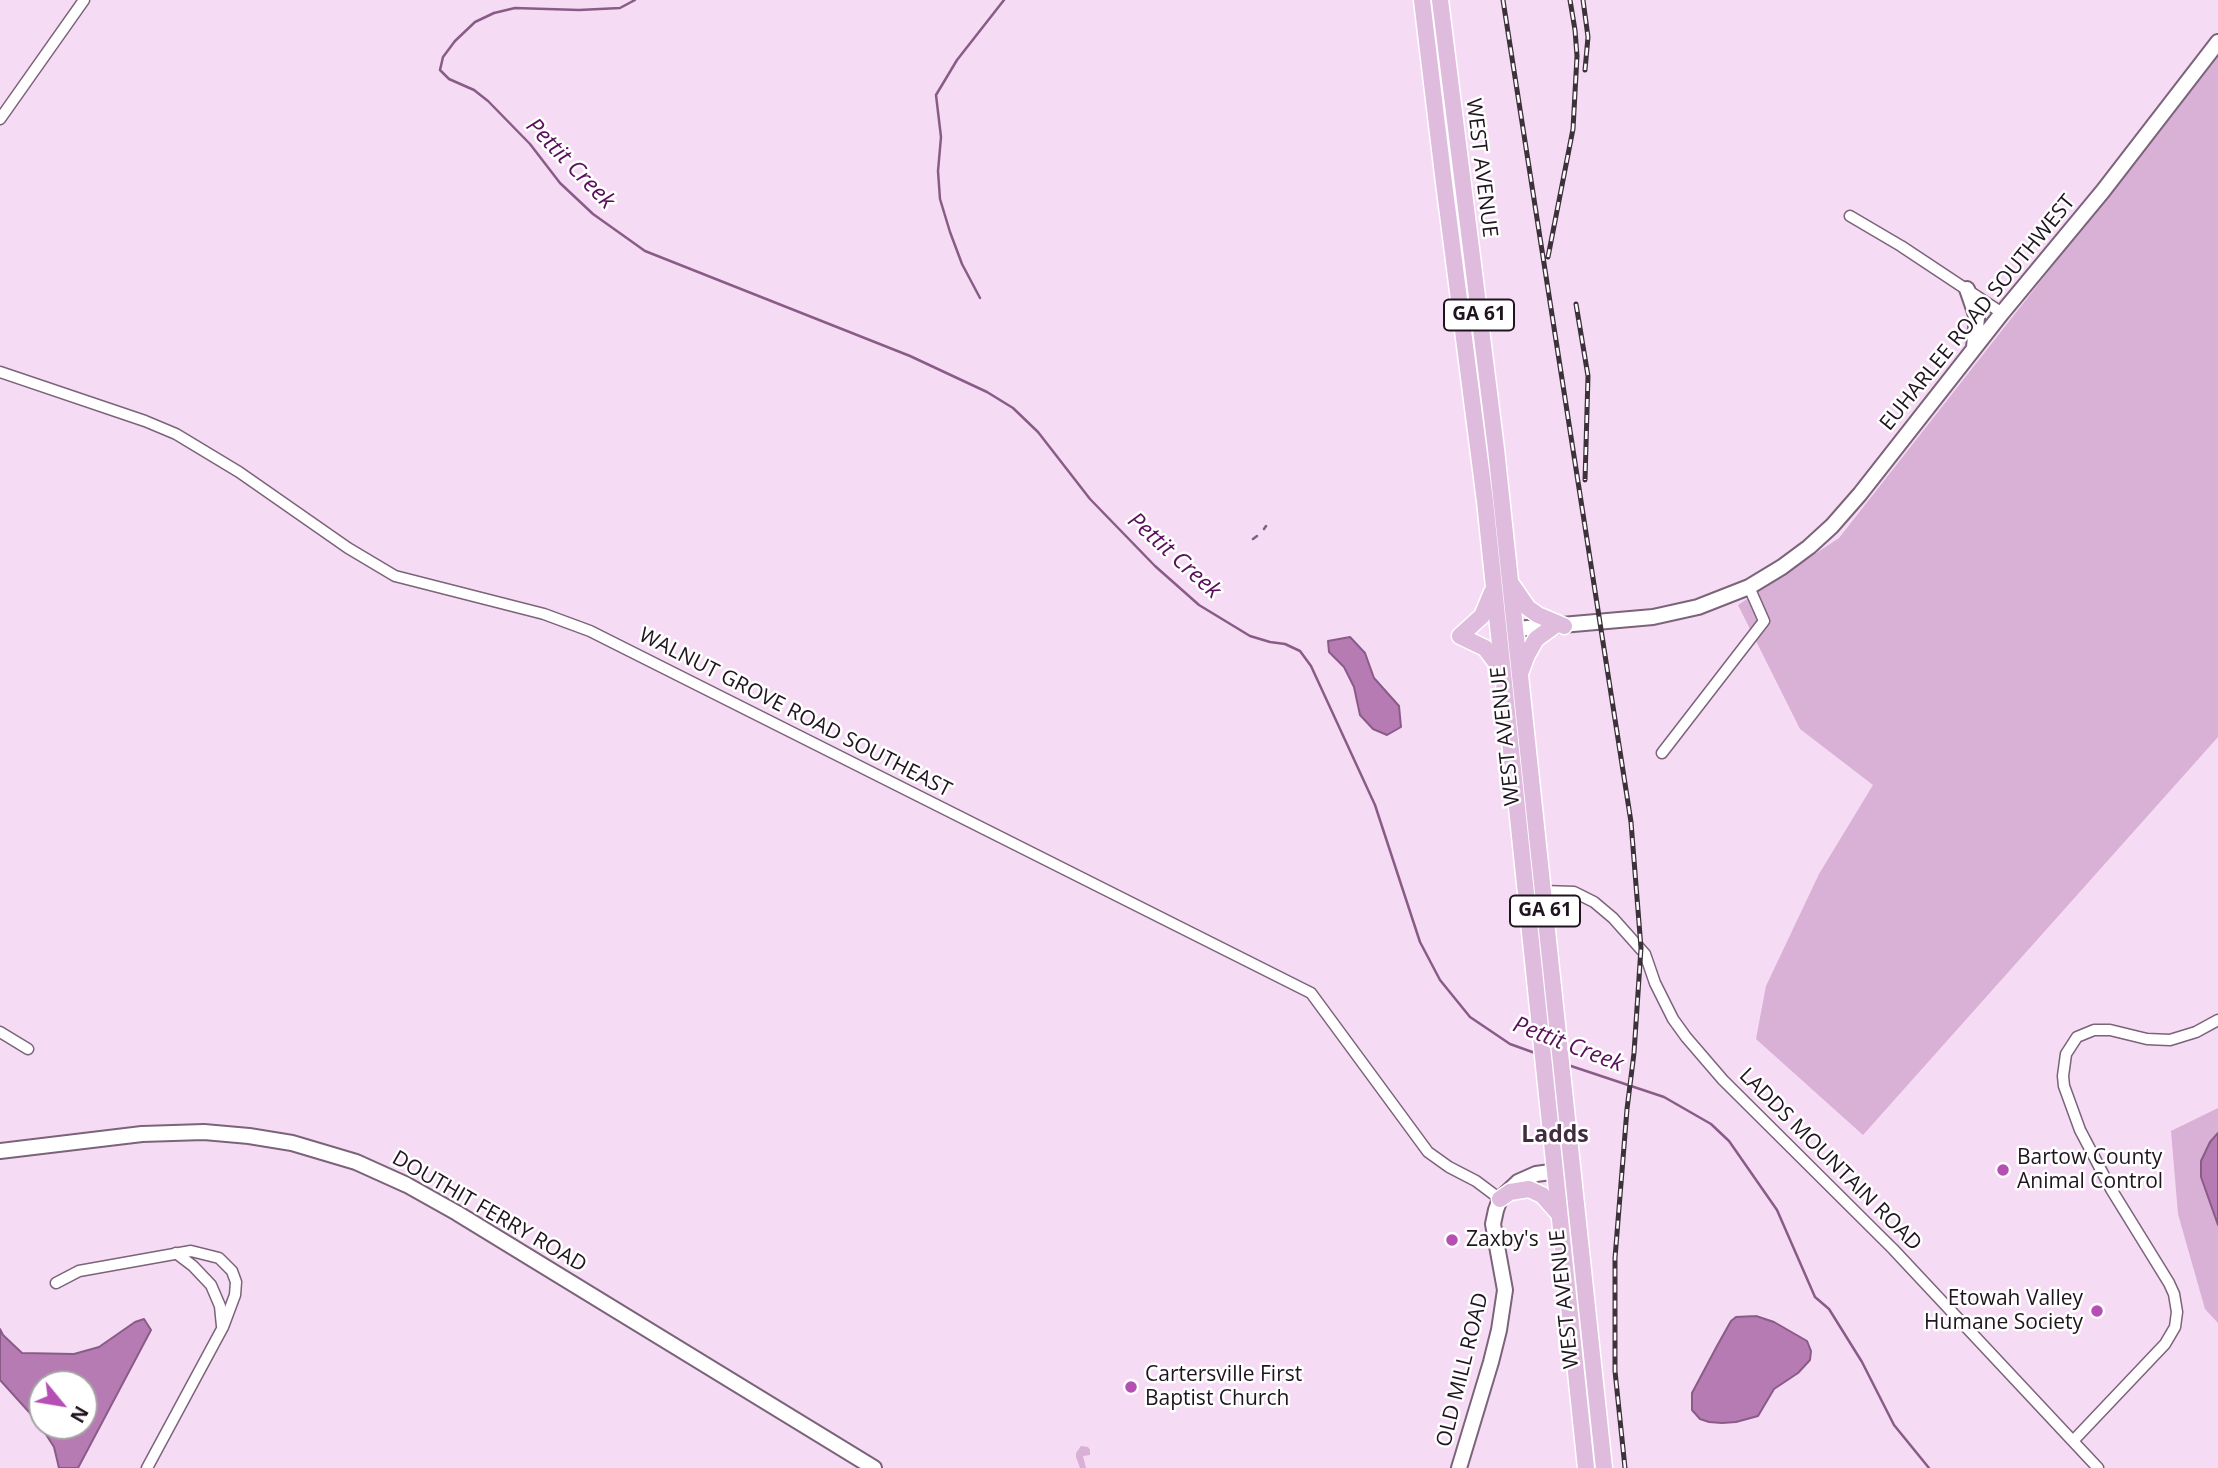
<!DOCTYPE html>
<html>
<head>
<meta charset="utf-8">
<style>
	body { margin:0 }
	#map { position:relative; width:2218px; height:1468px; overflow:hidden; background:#f6dbf4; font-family:"Open Sans",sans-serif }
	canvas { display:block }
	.north { position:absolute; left:28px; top:1370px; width:70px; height:70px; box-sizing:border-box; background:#fff; border:2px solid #a5a1a5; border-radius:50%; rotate:120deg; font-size:19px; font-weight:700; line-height:28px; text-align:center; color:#1f151e }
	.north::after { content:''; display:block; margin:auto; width:24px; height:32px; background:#b64fb4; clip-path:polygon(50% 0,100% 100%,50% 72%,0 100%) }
</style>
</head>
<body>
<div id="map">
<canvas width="2218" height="1468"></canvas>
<div class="north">N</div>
</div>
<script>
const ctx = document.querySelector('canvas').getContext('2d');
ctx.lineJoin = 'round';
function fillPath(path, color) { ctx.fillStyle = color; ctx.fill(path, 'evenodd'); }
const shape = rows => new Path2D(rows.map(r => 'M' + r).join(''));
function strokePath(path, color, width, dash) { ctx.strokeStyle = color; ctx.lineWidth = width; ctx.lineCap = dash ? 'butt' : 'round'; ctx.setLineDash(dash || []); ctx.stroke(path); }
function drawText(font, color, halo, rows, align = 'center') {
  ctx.font = font + ' "Open Sans",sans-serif'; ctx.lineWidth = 5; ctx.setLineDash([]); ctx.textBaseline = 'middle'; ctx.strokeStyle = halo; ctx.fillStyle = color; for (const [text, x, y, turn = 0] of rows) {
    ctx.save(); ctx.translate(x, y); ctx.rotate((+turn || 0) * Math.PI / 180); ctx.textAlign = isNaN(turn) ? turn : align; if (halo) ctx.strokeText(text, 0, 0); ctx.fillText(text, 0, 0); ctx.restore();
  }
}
fillPath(shape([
	[2218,55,2218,737,1863,1135,1756,1039,1766,986,1819,874,1873,785,1800,729,1738,605,1839,538],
	[2218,1108,2218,1323,2205,1309,2178,1214,2171,1131],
	[1081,1446,1088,1447,1090,1450,1090,1455,1083,1456,1086,1468,1080,1468,1076,1457,1076,1453]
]), '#d9b0d6');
const water = shape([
	[1350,637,1365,653,1374,678,1399,706,1401,727,1387,735,1373,729,1360,715,1354,687,1344,667,1329,652,1328,641,1350,637],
	[2218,1133,2218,1225,2201,1177,2201,1161,2210,1142,2218,1133],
	[1756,1316,1774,1322,1807,1341,1811,1351,1810,1360,1798,1373,1774,1389,1758,1416,1736,1422,1722,1423,1709,1422,1700,1419,1692,1410,1692,1393,1717,1346,1731,1321,1736,1317,1756,1316],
	[144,1319,151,1330,78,1468,59,1468,54,1447,38,1422,0,1380,0,1329,3,1335,22,1353,74,1354,99,1347,135,1322,144,1319],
	[42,1384,84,1384,84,1426,42,1426,42,1384]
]);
fillPath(water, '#b77bb4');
strokePath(water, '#895c87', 2);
strokePath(shape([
	[635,0,620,8,579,10,515,8,494,13,475,22,455,41,443,57,440,70,449,79,474,90,488,101,530,144,560,183,593,214,645,251,910,356,987,392,1013,408,1038,432,1090,499,1155,566,1199,605,1250,636,1270,642,1285,644,1300,651,1311,666,1375,805,1420,942,1440,980,1470,1017,1510,1044,1535,1053],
	[980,298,962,264,950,232,940,199,938,171,941,137,936,95,957,60,1004,0],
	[1264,529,1266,526],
	[1253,539,1257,536],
	[1568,1065,1664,1097,1711,1124,1729,1141,1777,1210,1815,1297,1829,1309,1862,1362,1894,1425,1929,1468]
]), '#895c87', 2.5);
const street = shape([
	[0,119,84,0],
	[1850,216,1901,246,2002,313],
	[0,372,145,421,176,434,239,472,348,548,395,576,544,614,590,631,1311,993,1428,1152,1449,1167,1476,1181,1500,1199],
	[1662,753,1764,621,1749,587],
	[1543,891,1574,892,1594,902,1613,918,1645,954,1655,983,1673,1019,1686,1037,1723,1080,1893,1249,2098,1468],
	[0,1032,28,1049],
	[176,1253,193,1266,211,1285,220,1306,222,1326],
	[56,1283,79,1271,191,1251,219,1258,232,1271,236,1282,235,1295,223,1327,147,1468],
	[2073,1441,2165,1344,2175,1327,2177,1312,2174,1294,2169,1283,2111,1189,2080,1130,2064,1086,2063,1076,2066,1054,2077,1037,2094,1030,2110,1030,2147,1039,2170,1040,2196,1032,2218,1020]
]);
const secondary = shape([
	[1967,289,1977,318,1974,347],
	[1505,630,1653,617,1698,607,1749,587,1782,567,1809,547,1832,526,1860,494,2002,313,2103,191,2218,42],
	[0,1151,142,1134,204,1132,249,1136,292,1143,356,1162,407,1185,457,1213,874,1468],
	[1459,1468,1491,1362,1499,1330,1505,1290,1493,1224,1496,1210,1500,1199,1518,1182,1536,1174,1565,1170]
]);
const primary = shape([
	[1422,0,1444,183,1485,501,1586,1468],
	[1440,0,1496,449,1604,1468],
	[1512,585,1528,608,1538,615,1564,626],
	[1460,636,1482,616,1492,592],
	[1460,636,1485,648,1500,668],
	[1521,671,1527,655,1536,639,1554,626],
	[1500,1199,1510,1192,1529,1189,1542,1195,1558,1213]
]);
strokePath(street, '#7b6379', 13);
strokePath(secondary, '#7b6379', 18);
strokePath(primary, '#fff', 19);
strokePath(street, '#fff', 10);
strokePath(secondary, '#fff', 14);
strokePath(primary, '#dfbcdd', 16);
const rail = shape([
	[1503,0,1631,822,1641,948,1634,1053,1627,1109,1615,1258,1615,1371,1625,1468],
	[1583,0,1588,37,1585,70],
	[1548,257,1573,129,1577,56,1575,30,1570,0],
	[1576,304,1588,376,1585,480]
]);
strokePath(rail, '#3d313c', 5);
strokePath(rail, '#fff', 2.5, [8]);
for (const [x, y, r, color] of [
	[2003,1170,7,"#b64fb4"],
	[1452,1240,7,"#b64fb4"],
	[2097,1311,7,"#b64fb4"],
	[1131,1387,7,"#b64fb4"]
]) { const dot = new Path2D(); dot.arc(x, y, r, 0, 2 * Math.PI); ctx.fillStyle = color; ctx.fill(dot); strokePath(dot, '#fff', 2.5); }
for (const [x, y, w] of [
	[1479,315,70],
	[1545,911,70]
]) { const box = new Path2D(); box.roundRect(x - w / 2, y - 15.5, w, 31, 5); ctx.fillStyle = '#fff'; ctx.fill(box); strokePath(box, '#1f151e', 2); }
drawText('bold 19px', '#1f151e', null, [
	["GA 61",1479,315],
	["GA 61",1545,911]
]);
drawText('21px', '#1f151e', '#fff', [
	["WEST AVENUE",1481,168,83],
	["EUHARLEE ROAD SOUTHWEST",1978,313,-51],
	["WALNUT GROVE ROAD SOUTHEAST",795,713,27],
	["WEST AVENUE",1506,736,-96],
	["LADDS MOUNTAIN ROAD",1830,1160,45],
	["DOUTHIT FERRY ROAD",489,1212,30],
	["WEST AVENUE",1565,1299,-96],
	["OLD MILL ROAD",1463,1370,-76]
]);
drawText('21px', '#1f151e', '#fff', [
	["Bartow County",2017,1158],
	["Animal Control",2017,1182],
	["Zaxby's",1466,1240],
	["Etowah Valley",2083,1299,"right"],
	["Humane Society",2083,1323,"right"],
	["Cartersville First",1145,1375],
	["Baptist Church",1145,1399]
], 'left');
drawText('italic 23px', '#590f59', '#fff', [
	["Pettit Creek",570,164,46],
	["Pettit Creek",1174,556,42],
	["Pettit Creek",1568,1045,21]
]);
drawText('bold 23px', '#412c40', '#fff', [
	["Ladds",1555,1135]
]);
</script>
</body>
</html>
